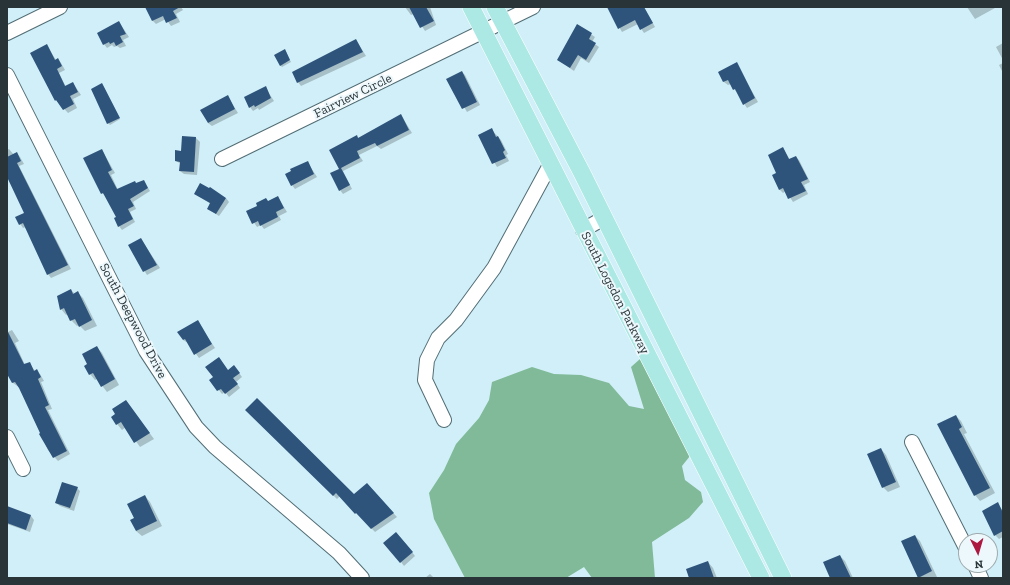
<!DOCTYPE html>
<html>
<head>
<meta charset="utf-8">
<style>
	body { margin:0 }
	#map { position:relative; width:1010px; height:585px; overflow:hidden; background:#d1eff8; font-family:"Zilla Slab",serif }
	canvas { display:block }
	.frame { position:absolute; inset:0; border:8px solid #283437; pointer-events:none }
	.north { position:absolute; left:958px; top:533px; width:40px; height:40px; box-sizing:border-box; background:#edf8fc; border:1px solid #9eaaad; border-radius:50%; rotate:175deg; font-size:11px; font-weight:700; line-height:16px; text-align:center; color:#283437 }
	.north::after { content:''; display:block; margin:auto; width:14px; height:18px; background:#ac1840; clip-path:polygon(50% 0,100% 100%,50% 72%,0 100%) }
</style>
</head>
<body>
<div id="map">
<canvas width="1010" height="585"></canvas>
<div class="frame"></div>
<div class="north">N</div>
</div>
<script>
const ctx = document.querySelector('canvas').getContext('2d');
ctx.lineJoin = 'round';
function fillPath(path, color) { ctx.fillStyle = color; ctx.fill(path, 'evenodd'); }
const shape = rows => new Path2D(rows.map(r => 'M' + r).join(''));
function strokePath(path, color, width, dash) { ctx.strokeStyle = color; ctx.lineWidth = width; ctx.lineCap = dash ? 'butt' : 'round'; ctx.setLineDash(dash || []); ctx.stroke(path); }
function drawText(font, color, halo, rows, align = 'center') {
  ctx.font = font + ' "Zilla Slab",serif'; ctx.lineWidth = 4; ctx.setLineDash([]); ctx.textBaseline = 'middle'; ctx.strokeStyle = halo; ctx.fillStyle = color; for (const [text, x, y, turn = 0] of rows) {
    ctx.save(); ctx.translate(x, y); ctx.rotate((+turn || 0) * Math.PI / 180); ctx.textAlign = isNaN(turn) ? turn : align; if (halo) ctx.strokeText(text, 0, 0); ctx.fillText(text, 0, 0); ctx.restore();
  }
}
fillPath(shape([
	[640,359,690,456,682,466,685,480,701,492,703,502,689,518,652,542,655,578,592,578,584,567,566,578,465,578,434,519,429,493,444,470,456,444,479,418,489,400,492,382,532,367,554,374,581,375,609,383,629,406,644,409,631,367]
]), '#80ba98');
fillPath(shape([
	[150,7,181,7,183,10,176,14,180,22,171,26,166,19,156,24,153,21],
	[405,7,430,7,436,25,425,31,414,14,411,15],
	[614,7,644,7,655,27,644,33,638,24,622,32,609,10],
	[967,7,995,7,995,8,975,19],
	[119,22,129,37,123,40,126,46,120,48,117,46,114,47,112,45,107,48,104,44],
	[577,25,595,37,592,42,599,47,589,63,581,58,574,71,558,60],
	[356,40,366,56,301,86,298,82],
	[1003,43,1003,60,996,47],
	[47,46,56,60,58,59,61,63,65,70,59,73,66,87,73,83,81,95,73,99,77,108,68,113,56,100,31,53],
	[286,52,291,62,282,67,280,65],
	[736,63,758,102,747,108,731,84,728,85,724,82,719,72],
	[1003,63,1003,73,999,65],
	[462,72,465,75,480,105,467,112,448,79],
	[103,86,120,119,110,125,108,123],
	[265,87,274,101,259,110,258,108,253,111,250,107],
	[228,97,238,113,212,126,208,123],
	[401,115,412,133,381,149,377,146,359,155,363,161,343,171,352,189,343,194,340,190,340,169,357,137,359,138],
	[491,129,501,140,508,154,506,155,509,161,497,167,479,136],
	[183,137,196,138,200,142,197,175,184,174,180,171,181,164,176,161,182,152],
	[783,148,790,160,796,157,799,160,810,182,804,185,808,194,793,202,786,191,783,193,779,189,777,174],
	[9,149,14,155,17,153,20,157,24,164,19,166,71,269,51,278,48,274,26,227,23,228,16,218,25,213,7,175,7,150],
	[102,150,115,173,111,175,118,190,144,181,150,191,133,202,136,209,130,212,135,222,122,230,119,226,117,217,106,196,102,193],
	[308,163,317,177,295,189,292,185,292,171],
	[195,194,226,198,229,202,219,216,208,209,211,204],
	[278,197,287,212,279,216,281,220,264,229,261,225,257,227,247,212],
	[141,239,160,268,147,275,129,246],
	[71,290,75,294,78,293,83,298,97,326,85,331,79,325,77,326,71,320,68,314,66,315,61,309],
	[197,321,215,348,199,358,188,343,183,340],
	[12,330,19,341,15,343,25,365,29,363,35,371,40,374,44,381,41,382,52,409,48,410,70,454,58,461,48,450,20,388,13,383,7,364,7,331,8,332],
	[97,347,102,353,119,385,107,392,97,379,95,380,90,374,89,364],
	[228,370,237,370,242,377,236,382,240,388,229,397,225,392,222,394,211,380],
	[126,401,154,439,140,447,126,427,122,430,117,424,117,414],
	[247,410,354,496,367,485,397,517,375,532,340,496,337,499],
	[956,416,961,421,967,433,964,434,995,493,980,501,975,495],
	[881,449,886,455,900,487,888,492,883,487],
	[77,488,80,491,74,511,60,506,56,503],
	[145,496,150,502,162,526,142,536,136,531,135,519],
	[998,504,1003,511,1003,537,999,539,995,535],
	[7,507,31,516,34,520,30,532,7,524],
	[915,536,920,541,937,577,919,577],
	[400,537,415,556,404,566,401,562],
	[840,556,845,561,853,578,832,578],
	[708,562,713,568,717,578,690,578],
	[430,574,434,578,425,578]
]), '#0003');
fillPath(shape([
	[145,7,180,7,173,11,177,18,166,23,163,16,152,21],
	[409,7,426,7,434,21,420,28],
	[607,7,644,7,653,23,640,30,635,20,618,29],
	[119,21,126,34,120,36,123,42,116,46,114,42,110,44,109,42,103,45,97,33],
	[577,24,592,33,589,39,596,43,586,60,578,55,570,68,557,60],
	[356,39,363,52,297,83,292,72],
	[47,44,55,60,58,58,62,66,57,69,65,86,73,82,78,92,70,96,74,104,63,110,56,100,55,101,30,53],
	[285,49,290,60,280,66,274,55],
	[737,62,755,98,743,105,735,89,733,90,728,80,723,82,718,72],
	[462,71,477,102,462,109,446,79],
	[102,83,120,118,107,124,91,89],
	[266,86,271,98,255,107,254,105,249,108,244,97],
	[228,95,235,109,208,123,200,110],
	[401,114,409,130,377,146,375,143,357,151,360,158,341,168,350,185,339,191,330,173,339,169,329,150,357,135,358,138],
	[492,128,496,137,498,136,505,150,503,152,506,158,492,164,478,135],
	[182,136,196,137,194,172,179,171,180,162,175,161,175,150,181,151],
	[783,147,789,159,796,156,808,179,801,182,806,191,788,199,783,188,779,190,772,175,776,173,768,155],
	[102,149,112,170,108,172,117,189,135,181,136,183,144,180,148,188,130,199,134,206,128,209,133,219,118,227,114,218,116,217,103,193,101,194,83,158],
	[17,152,21,161,17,163,68,265,47,275,23,223,19,225,15,217,24,213,7,177,7,157],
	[308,161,314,174,291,186,285,174,291,171,290,169],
	[200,183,209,188,210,187,226,198,216,214,207,209,210,203,194,194],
	[278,196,284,208,276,212,278,217,260,226,258,221,252,224,246,211,257,206,256,203,266,198,268,201],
	[141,238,157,265,143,272,128,245],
	[71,289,73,294,78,291,92,320,79,327,75,319,70,321,64,308,60,310,57,296],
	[198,320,212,344,194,355,185,339,183,340,177,332],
	[7,330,24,364,30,362,34,371,37,369,41,377,38,379,49,405,45,407,67,451,53,458,39,434,40,433,19,388,15,382,12,383,7,374],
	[97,346,115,379,101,387,93,373,89,375,84,366,87,364,82,354],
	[219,357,228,370,234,365,240,373,233,378,238,384,225,394,221,389,217,391,209,380,213,377,205,367],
	[257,398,354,494,367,483,394,513,371,529,356,513,355,514,336,493,333,496,245,410],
	[126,400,150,433,134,443,121,422,116,425,111,417,115,414,112,409],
	[956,415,962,427,959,429,990,488,974,496,937,424],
	[881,448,896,482,882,488,867,454],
	[62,482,78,487,70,508,55,503],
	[145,495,157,521,136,531,130,520,134,518,127,504],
	[998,502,1003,513,1003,531,994,536,982,511],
	[7,506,31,515,26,530,7,523],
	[396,532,413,552,400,563,383,543],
	[915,535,932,571,918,578,901,541],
	[840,555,851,578,830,578,823,562],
	[708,561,714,578,689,578,686,569]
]), '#2e547b');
const minor = shape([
	[7,33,60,7],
	[7,75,146,351,196,427,215,447,339,553,362,578],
	[222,159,533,7],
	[583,230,604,218],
	[444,420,425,380,427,360,438,338,456,320,494,268,550,165],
	[7,437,23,469],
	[912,442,966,548],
	[975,565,981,578]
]);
const major = shape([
	[471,7,761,578],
	[495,7,582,173,783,578]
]);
strokePath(minor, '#526d75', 16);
strokePath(major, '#fff', 18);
strokePath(minor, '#fff', 14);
strokePath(major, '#ace9e5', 17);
drawText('13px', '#283437', '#edf8fc', [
	["Fairview Circle",353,96,-26],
	["South Logsdon Parkway",615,293,63],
	["South Deepwood Drive",133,321,62]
]);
</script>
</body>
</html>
